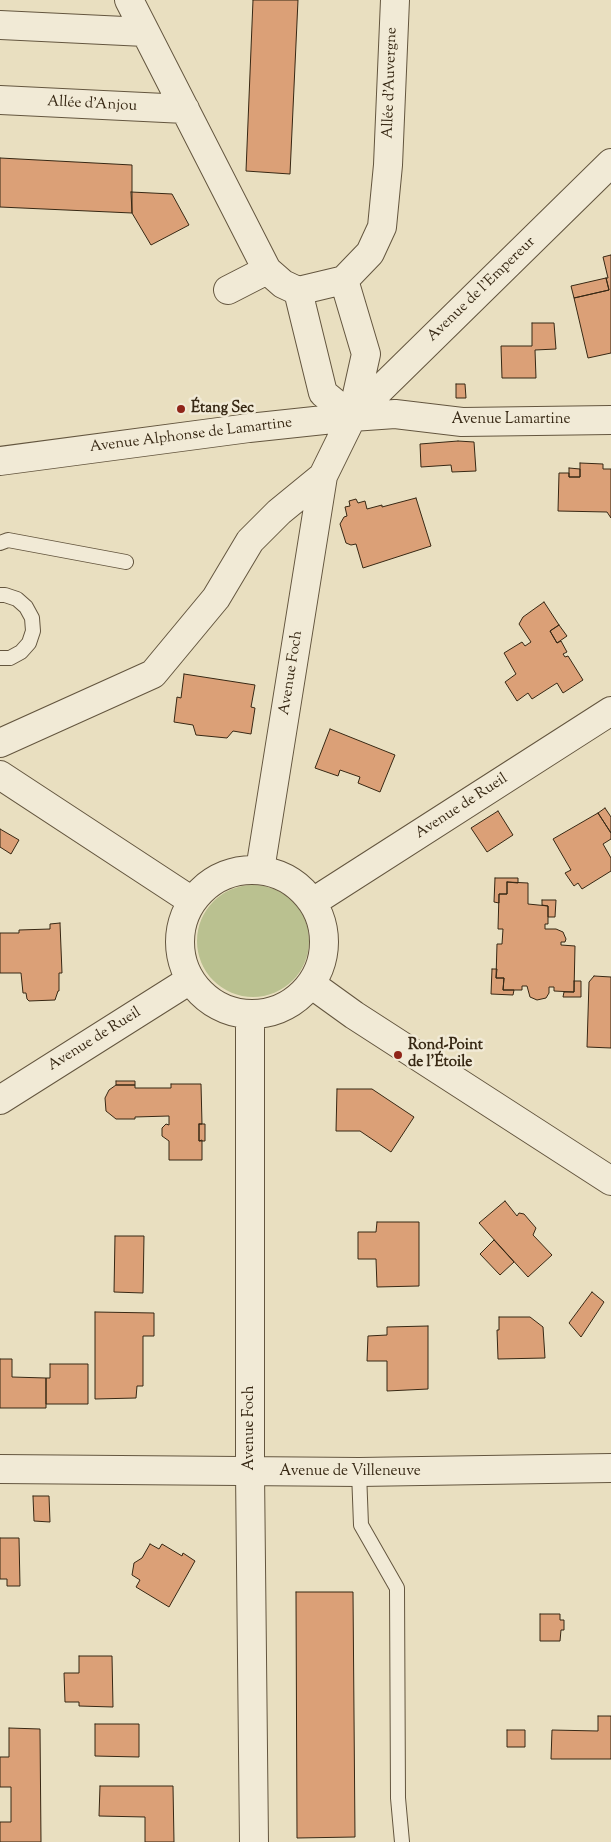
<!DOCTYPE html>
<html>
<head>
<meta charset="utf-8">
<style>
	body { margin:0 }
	canvas { display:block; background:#e9dfc0 }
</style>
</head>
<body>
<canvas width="611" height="1842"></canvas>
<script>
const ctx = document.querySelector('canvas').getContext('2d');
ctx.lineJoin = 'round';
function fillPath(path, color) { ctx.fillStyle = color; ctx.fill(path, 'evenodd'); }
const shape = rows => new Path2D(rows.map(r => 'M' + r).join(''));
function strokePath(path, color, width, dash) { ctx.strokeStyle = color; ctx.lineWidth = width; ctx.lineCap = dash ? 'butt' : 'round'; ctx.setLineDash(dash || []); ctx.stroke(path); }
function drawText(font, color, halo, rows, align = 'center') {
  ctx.font = font + ' "Sorts Mill Goudy",serif'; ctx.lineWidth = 5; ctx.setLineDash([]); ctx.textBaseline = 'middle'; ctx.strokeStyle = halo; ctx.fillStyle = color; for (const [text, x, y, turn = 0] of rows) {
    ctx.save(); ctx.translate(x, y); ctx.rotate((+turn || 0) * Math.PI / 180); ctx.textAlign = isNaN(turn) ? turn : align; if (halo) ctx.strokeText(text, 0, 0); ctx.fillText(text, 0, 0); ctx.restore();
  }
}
fillPath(shape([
	'197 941a56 56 0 1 1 112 0a56 56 0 1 1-112 0Z'
]), '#bac190');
const building = shape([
	[253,0,298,0,290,174,246,171,253,0],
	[0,158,132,165,132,213,0,207,0,158],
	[131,192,172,194,189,225,151,245,132,213,131,192],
	[611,255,611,353,588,358,574,298,609,290,606,278,608,278,603,257,611,255],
	[606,278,609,290,574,298,571,286,606,278],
	[532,323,554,323,556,349,535,350,536,378,502,378,501,346,532,346,532,323],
	[456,384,465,384,466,398,456,398,456,384],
	[458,441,474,442,476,471,452,472,451,465,421,467,420,444,458,441],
	[580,463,603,464,603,469,611,469,611,518,607,512,558,511,559,473,569,473,569,477,580,477,580,463],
	[569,468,580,469,580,477,569,477,569,468],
	[416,498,431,546,363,568,356,544,351,545,346,543,340,524,344,517,347,516,345,507,350,506,349,501,356,499,358,503,365,501,367,509,382,505,382,507,416,498],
	[544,602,559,625,550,631,557,643,561,641,567,652,563,654,565,657,568,656,583,680,563,693,557,683,532,699,528,693,517,701,505,682,516,674,504,653,522,642,525,646,531,642,519,624,523,617,544,602],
	[559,625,567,636,557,643,550,631,559,625],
	[184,674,255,685,251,707,255,708,251,734,233,731,227,738,196,735,193,725,174,722,177,697,181,698,184,674],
	[330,729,395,755,380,792,358,783,360,777,340,770,338,776,315,768,330,729],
	[605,808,611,817,611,833,598,813,605,808],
	[498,811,513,835,487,852,471,828,498,811],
	[598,813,611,833,611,839,603,844,611,858,611,871,582,889,578,883,574,886,565,873,571,870,553,839,598,813],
	[0,829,19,840,11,854,0,847,0,829],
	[495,878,518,878,518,883,507,882,507,894,499,894,499,903,494,902,495,878],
	[507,882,528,883,528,904,548,906,548,924,545,924,545,929,556,929,563,932,566,939,565,942,561,942,561,945,575,946,574,992,554,991,554,987,549,987,549,993,546,998,537,1000,530,997,527,986,522,986,522,990,503,990,504,978,496,978,497,944,502,944,503,929,498,929,499,894,507,894,507,882],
	[542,900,556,900,555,917,548,917,548,906,542,905,542,900],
	[60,923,62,973,59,973,59,991,58,991,55,1000,29,1001,27,999,26,993,23,993,21,973,0,973,0,933,19,933,19,930,50,929,50,924,60,923],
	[492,969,497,969,496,978,504,978,503,990,514,990,513,995,491,994,492,969],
	[594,976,611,977,611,1048,587,1047,589,982,594,976],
	[574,981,581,981,581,997,563,997,564,992,574,992,574,981],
	[116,1081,135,1081,135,1085,116,1085,116,1081],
	[171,1084,201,1084,202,1124,199,1124,199,1141,202,1140,202,1160,169,1160,169,1141,162,1136,162,1128,166,1124,169,1125,169,1116,135,1117,135,1119,116,1119,106,1111,105,1098,109,1090,116,1085,135,1085,135,1088,171,1088,171,1084],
	[337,1089,372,1089,414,1117,391,1152,360,1131,336,1131,337,1089],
	[199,1124,205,1124,205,1141,199,1141,199,1124],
	[505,1201,517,1216,519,1213,524,1214,536,1228,533,1235,552,1255,528,1277,479,1223,505,1201],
	[377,1222,419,1222,419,1286,377,1287,376,1259,358,1259,358,1232,376,1232,377,1222],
	[115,1236,144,1236,143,1293,114,1292,115,1236],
	[494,1240,514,1262,500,1275,480,1254,494,1240],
	[592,1292,604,1302,581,1337,569,1323,592,1292],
	[95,1312,154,1313,154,1336,143,1336,143,1386,137,1386,136,1398,95,1399,95,1312],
	[499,1317,530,1317,543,1327,545,1358,498,1359,497,1330,499,1330,499,1317],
	[428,1326,428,1389,387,1391,387,1361,367,1361,368,1336,387,1335,387,1327,428,1326],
	[0,1359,12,1359,12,1377,46,1378,46,1408,0,1408,0,1359],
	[50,1364,88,1364,88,1404,46,1404,46,1378,50,1378,50,1364],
	[33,1496,49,1496,50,1522,34,1521,33,1496],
	[0,1538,19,1538,20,1586,7,1586,7,1579,0,1579,0,1538],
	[150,1544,159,1549,162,1544,182,1556,183,1553,195,1561,169,1607,136,1587,140,1580,132,1575,134,1563,142,1558,150,1544],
	[296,1592,353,1592,355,1837,297,1838,296,1592],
	[540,1614,560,1614,560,1620,564,1620,564,1630,561,1630,560,1641,540,1641,540,1614],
	[79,1656,112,1656,113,1707,79,1706,79,1702,65,1702,64,1673,79,1673,79,1656],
	[598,1716,611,1716,611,1759,551,1759,552,1730,598,1731,598,1716],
	[95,1724,139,1724,139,1757,95,1756,95,1724],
	[9,1728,40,1729,41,1842,0,1842,0,1822,11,1822,11,1787,0,1787,0,1757,9,1757,9,1728],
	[507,1730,525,1730,525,1747,507,1747,507,1730],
	[100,1786,173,1786,174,1842,145,1842,145,1817,99,1816,100,1786]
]);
fillPath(building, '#dba077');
strokePath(building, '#372814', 1);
const lane = shape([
	[0,543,8,540,126,562],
	[0,595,5,595,17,599,26,607,32,618,33,631,29,643,21,652,10,658,0,658],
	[359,1472,361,1525,397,1588,398,1798,402,1842]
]);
const street = shape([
	[129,0,267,270,283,284,298,291],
	[0,25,145,32],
	[0,100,185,109],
	[228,290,267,270],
	[352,417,323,393,298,291,344,280,370,253,382,227,388,165,395,0],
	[352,417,611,163],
	[0,461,249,428,352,417,395,414,462,422,611,420],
	[0,743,153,674,216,598,250,541,279,512,323,476,352,417,366,354,344,280],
	[0,775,192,901],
	'180 942a72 72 0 1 1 144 0a72 72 0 1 1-144 0Z',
	[260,870,323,476],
	[313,902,611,711],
	[311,984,354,1015,611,1181],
	[250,1014,250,1472,254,1842],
	[0,1100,190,980],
	[0,1469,359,1472,611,1468]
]);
strokePath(lane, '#64563f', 16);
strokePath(street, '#64563f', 30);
strokePath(lane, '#f1ead6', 14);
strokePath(street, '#f1ead6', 28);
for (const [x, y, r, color] of [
	[181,409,5,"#8f2418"],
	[398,1055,5,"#8f2418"]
]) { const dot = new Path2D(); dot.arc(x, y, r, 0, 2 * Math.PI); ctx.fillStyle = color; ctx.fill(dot); strokePath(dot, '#f1ead6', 2); }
drawText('15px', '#372814', '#f1ead6', [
	["Allée d'Auvergne",391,83,-88],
	["Allée d'Anjou",92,105,3],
	["Avenue de l'Empereur",482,290,-44],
	["Avenue Lamartine",511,420],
	["Avenue Alphonse de Lamartine",191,436,-7],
	["Avenue Foch",292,673,-81],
	["Avenue de Rueil",462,807,-33],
	["Avenue de Rueil",95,1040,-32],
	["Avenue Foch",250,1428,-90],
	["Avenue de Villeneuve",350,1472]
]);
drawText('bold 15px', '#372814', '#f1ead6', [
	["Étang Sec",191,409],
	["Rond-Point",408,1046],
	["de l'Étoile",408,1063]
], 'left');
</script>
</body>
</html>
